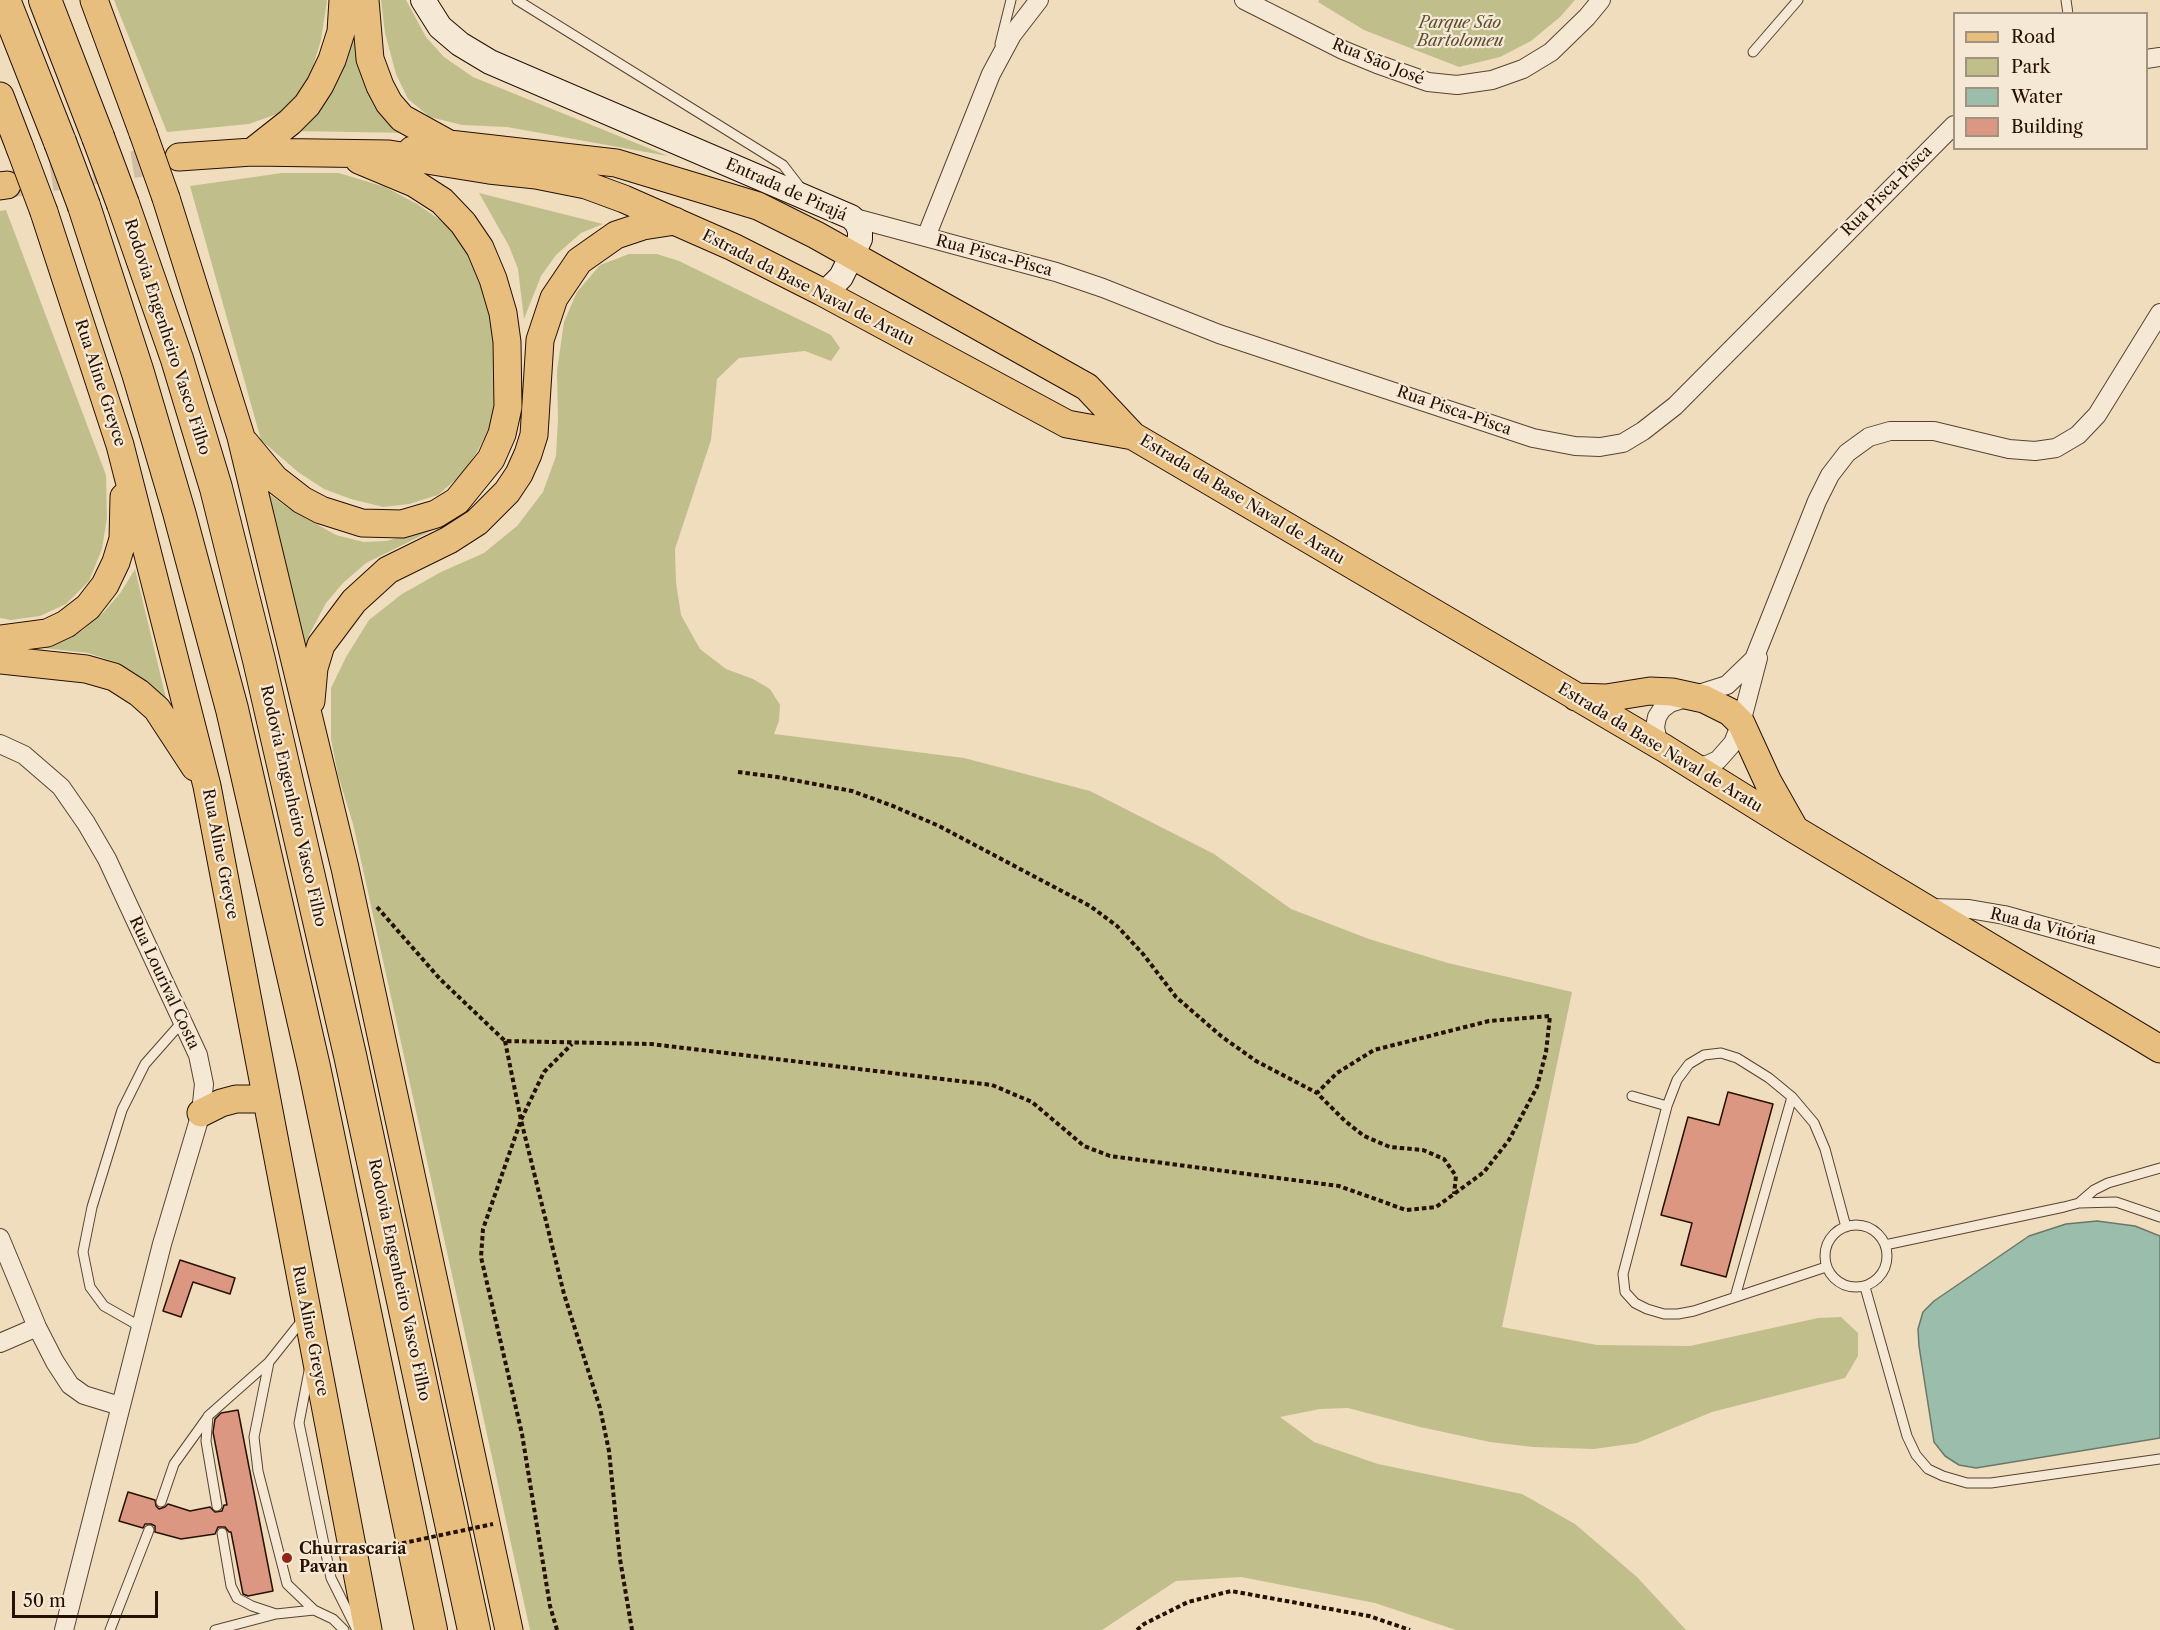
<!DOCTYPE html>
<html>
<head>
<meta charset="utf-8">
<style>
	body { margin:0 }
	#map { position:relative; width:2160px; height:1630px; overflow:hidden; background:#efddbe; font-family:"Libre Caslon Text",serif }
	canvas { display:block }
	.legend { position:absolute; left:1953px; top:12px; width:195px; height:138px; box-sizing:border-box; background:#f5e9d5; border:2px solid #a29280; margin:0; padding:8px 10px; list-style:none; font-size:18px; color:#261000 }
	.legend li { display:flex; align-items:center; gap:12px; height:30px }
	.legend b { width:30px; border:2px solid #a29280 }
	.scale { position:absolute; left:12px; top:1591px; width:146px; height:27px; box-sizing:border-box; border:3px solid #261000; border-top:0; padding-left:8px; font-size:18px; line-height:21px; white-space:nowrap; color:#261000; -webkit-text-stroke:4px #f5e9d5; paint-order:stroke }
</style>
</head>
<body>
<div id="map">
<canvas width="2160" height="1630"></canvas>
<ul class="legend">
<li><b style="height:8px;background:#e8be7f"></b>Road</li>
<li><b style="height:16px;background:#c0bf8c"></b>Park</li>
<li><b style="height:16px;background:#9abdac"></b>Water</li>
<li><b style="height:16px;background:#db9782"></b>Building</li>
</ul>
<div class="scale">50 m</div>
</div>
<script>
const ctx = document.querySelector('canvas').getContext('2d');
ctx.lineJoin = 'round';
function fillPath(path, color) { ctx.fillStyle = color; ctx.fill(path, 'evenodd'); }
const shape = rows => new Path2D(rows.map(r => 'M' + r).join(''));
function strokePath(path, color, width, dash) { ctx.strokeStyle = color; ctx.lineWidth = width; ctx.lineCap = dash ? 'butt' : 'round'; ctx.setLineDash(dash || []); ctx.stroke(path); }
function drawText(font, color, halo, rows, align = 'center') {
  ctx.font = font + ' "Libre Caslon Text",serif'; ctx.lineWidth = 4.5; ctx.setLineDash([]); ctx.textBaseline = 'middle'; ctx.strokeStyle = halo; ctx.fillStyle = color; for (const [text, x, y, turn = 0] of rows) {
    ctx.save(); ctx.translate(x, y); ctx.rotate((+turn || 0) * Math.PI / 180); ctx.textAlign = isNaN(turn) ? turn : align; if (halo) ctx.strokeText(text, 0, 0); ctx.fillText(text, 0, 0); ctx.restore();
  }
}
fillPath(shape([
	[114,0,326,0,327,1,321,40,311,73,296,99,277,114,249,124,167,132],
	[353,0,411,133,291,131,311,117,325,102,334,86],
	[381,0,406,0,426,37,444,57,473,77,668,156,507,127,462,125,430,117,408,99,396,74,385,33],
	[1319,0,1575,0,1560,17,1531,41,1500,57,1459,67,1364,30,1318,2],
	[282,173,339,173,385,187,417,204,443,222,464,244,478,273,490,308,499,388,492,423,477,452,461,475,438,495,409,504,383,507,351,499,324,489,298,472,261,440,190,186],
	[479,193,603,224,581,233,556,255,541,276,524,319,518,269,509,246],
	[6,210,106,475,107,518,102,549,89,581,66,604,40,616,11,620,0,618,0,211],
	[629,254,657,254,679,261,831,335,840,348,831,361,805,351,739,358,717,379,711,440,675,549,676,582,681,615,700,649,726,669,753,679,770,689,780,705,779,721,774,734,964,758,1090,791,1214,854,1291,909,1369,939,1448,963,1572,992,1502,1327,1597,1345,1690,1346,1818,1318,1841,1317,1858,1333,1858,1356,1845,1378,1712,1412,1637,1443,1594,1449,1533,1447,1490,1442,1420,1427,1348,1408,1320,1409,1280,1417,1314,1442,1378,1464,1522,1494,1575,1524,1637,1577,1686,1630,1456,1630,1375,1603,1241,1577,1176,1581,1102,1630,530,1630,353,824,338,775,331,739,331,688,346,657,369,620,402,594,441,572,484,553,517,526,543,492,556,456,558,419,557,371,564,322,577,292,600,265],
	[269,494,288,508,336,535,364,542,386,541,439,527,366,563,343,583,326,603,309,635,303,659],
	[135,569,166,698,118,663,88,653,25,646,57,643,83,630,104,612,121,592]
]), '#c0bf8c');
const water = shape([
	[2097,1221,2135,1226,2160,1236,2160,1438,1976,1468,1959,1465,1945,1456,1934,1442,1919,1346,1918,1329,1923,1312,1934,1301,2029,1236,2066,1224,2097,1221]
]);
fillPath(water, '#9abdac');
strokePath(water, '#6c7867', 1.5);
const building = shape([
	[1728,1092,1773,1104,1726,1277,1681,1265,1692,1223,1661,1215,1688,1117,1719,1125,1728,1092],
	[180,1260,235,1278,230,1294,193,1282,181,1317,163,1311,180,1260],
	[238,1410,273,1591,248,1596,243,1594,231,1532,229,1532,225,1527,218,1527,215,1534,181,1539,155,1532,155,1526,151,1524,145,1524,143,1528,119,1521,128,1492,155,1500,156,1506,159,1509,165,1507,168,1504,190,1511,210,1507,215,1512,222,1511,224,1505,227,1505,213,1432,215,1419,221,1413,238,1410]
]);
fillPath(building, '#db9782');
strokePath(building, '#261000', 1.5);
strokePath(shape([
	[11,184,175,158]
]), '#d1bea2', 27, [27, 14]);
const lane = shape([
	[517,0,783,165,800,187],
	[2066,0,2068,14],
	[1000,44,1011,0],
	[1753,52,1798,0],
	[1632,1096,1667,1106],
	[2079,1203,2116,1202,2160,1217],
	'1825 1256a31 31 0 1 1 62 0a31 31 0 1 1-62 0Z',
	[1885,1245,2064,1207,2079,1203,2094,1190,2108,1183,2160,1168],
	[1826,1267,1694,1311,1678,1314,1664,1314,1647,1309,1635,1303,1625,1292,1623,1274,1667,1106,1677,1080,1689,1064,1704,1055,1721,1053,1737,1058,1769,1078,1792,1097,1814,1123,1825,1149,1846,1227],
	[1865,1287,1907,1436,1916,1455,1928,1469,1943,1476,1967,1483,1991,1483,2160,1459],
	[1735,1297,1792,1097],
	[304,1318,269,1362,254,1437,258,1471,287,1584,314,1610,333,1619,344,1630],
	[141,1327,104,1306,90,1287,83,1252,92,1207,122,1110,145,1064,182,1022],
	[309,1371,299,1423,331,1578,357,1630],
	[161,1502,174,1464,207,1418],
	[217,1506,206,1441,208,1416,269,1362],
	[222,1533,231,1586,237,1598,252,1606,276,1614,314,1610],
	[110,1630,149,1530],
	[215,1630,276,1614]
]);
const street = shape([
	[1244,0,1343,50,1377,64,1428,82,1457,85,1492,80,1523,69,1551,52,1587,17,1601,0],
	[2146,59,2160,57],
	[851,217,1056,272,1103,288,1219,334,1533,438,1575,446,1600,447,1623,443,1643,431,1675,406,1954,125],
	[926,237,991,74,1012,35,1039,0],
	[0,744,24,755,61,787,86,823,107,859,198,1055,204,1084,201,1113,162,1244,64,1630],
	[1664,748,1657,737,1655,727,1657,717,1662,709,1670,703,1727,685,1754,659,1817,501,1830,475,1847,453,1869,437,1890,431,1934,431,2009,449,2035,451,2056,448,2078,435,2097,415,2160,313],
	[1693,766,1707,765,1718,760,1733,743,1741,723,1758,658],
	[1928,908,1969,909,2004,915,2160,958],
	[0,1238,37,1327,55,1362,70,1385,84,1395,120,1406],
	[0,1343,37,1327]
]);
const secondary = shape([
	[423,0,440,27,460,44,490,62,851,217,857,223,860,231,860,239,841,277,829,289,822,292]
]);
const primary = shape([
	[94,0,143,133],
	[365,0,370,59,380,86,389,103,402,118,449,144],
	[0,96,20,148],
	[412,150,449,144,616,163,758,206,816,235,1087,387,1133,436],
	[252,152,290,122,307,105,320,85,332,60,341,32,343,0],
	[179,157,252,152,389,154,489,170,536,175,586,185,624,199,733,247,822,292,1067,424,1133,436,1664,748,1794,829,2160,1049],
	[0,186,7,185],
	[166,198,241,437,345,868,509,1630],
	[44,212,120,445,207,786,368,1630],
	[245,443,275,479,302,500,321,510,362,523,402,524,436,514,457,501,491,459,502,434,508,407,507,342,503,313,493,279,480,248,463,223,442,201,414,183,359,160],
	[0,639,47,633,66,624,88,607,105,585,116,562,123,539,124,497],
	[0,660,86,669,114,677,139,693,157,709,195,767],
	[1576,697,1606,698,1650,691,1672,692,1704,699,1730,712,1741,723,1768,782,1794,828],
	[311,701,314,668,321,645,354,601,388,570,449,540,477,522,507,492,519,474,528,454,534,435,540,340,554,298,579,261,616,235,643,226,675,221],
	[201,1113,221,1103,236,1099,266,1099]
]);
const highway = shape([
	[4,0,60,142],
	[45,0,98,137],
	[123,204,177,359,216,488,259,660,350,1055,474,1630],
	[84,206,138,373,179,512,232,709,314,1067,431,1630]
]);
strokePath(lane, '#584330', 11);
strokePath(street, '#584330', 20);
strokePath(secondary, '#261000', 26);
strokePath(primary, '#261000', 29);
strokePath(highway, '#261000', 34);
strokePath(shape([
	[738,772,777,777,852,791,893,806,939,826,1090,906,1117,926,1143,954,1176,997,1221,1036,1256,1061,1317,1093],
	[377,907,440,979,505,1041,651,1044,992,1085,1032,1102,1084,1146,1110,1156,1339,1186,1406,1210,1436,1207,1454,1194,1484,1172,1509,1140,1537,1087,1546,1052,1550,1016,1489,1021,1374,1050,1337,1073,1317,1093,1345,1121,1364,1136,1390,1147,1423,1150,1444,1159,1456,1176,1454,1194],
	[505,1041,521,1120,564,1294,600,1408,609,1451,620,1559,632,1630],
	[557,1630,550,1606,522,1434,481,1257,483,1229,521,1120,544,1072,572,1044],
	[1137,1630,1144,1624,1188,1602,1231,1591,1369,1616,1410,1630]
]), '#261000', 4, [4.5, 3]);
strokePath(lane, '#f5e9d5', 9);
strokePath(street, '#f5e9d5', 18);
strokePath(secondary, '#f5e9d5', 24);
strokePath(primary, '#e8be7f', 27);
strokePath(highway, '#e8be7f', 32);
const primaryBridge = shape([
	[143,133,166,198],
	[20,148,44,212]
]);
const highwayBridge = shape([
	[98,137,123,204],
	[60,142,84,206]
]);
strokePath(primaryBridge, '#261000', 29, []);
strokePath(highwayBridge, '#261000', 34, []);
strokePath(shape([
	[380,1548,493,1524]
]), '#261000', 4, [4.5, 3]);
strokePath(primaryBridge, '#e8be7f', 27);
strokePath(highwayBridge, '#e8be7f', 32);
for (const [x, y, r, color] of [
	[287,1558,6,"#8f2418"]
]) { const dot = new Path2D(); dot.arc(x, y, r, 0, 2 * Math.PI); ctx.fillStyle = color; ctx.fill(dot); strokePath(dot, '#f5e9d5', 2); }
drawText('italic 16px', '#5c4d31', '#f5e9d5', [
	["Parque São",1460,23],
	["Bartolomeu",1460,41]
]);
drawText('16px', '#261000', '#f5e9d5', [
	["Rua São José",1378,62,22],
	["Entrada de Pirajá",786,190,24],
	["Rua Pisca-Pisca",1887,191,-45],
	["Rua Pisca-Pisca",994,256,15],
	["Estrada da Base Naval de Aratu",808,288,27],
	["Rodovia Engenheiro Vasco Filho",167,337,72],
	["Rua Aline Greyce",100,383,72],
	["Rua Pisca-Pisca",1454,411,19],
	["Estrada da Base Naval de Aratu",1242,500,31],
	["Estrada da Base Naval de Aratu",1660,748,31],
	["Rodovia Engenheiro Vasco Filho",293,806,77],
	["Rua Aline Greyce",220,854,79],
	["Rua da Vitória",2043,927,14],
	["Rua Lourival Costa",164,983,65],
	["Rodovia Engenheiro Vasco Filho",399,1280,78],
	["Rua Aline Greyce",310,1331,79]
]);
drawText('bold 16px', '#261000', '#f5e9d5', [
	["Churrascaria",299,1549],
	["Pavan",299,1567]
], 'left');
</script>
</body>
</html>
